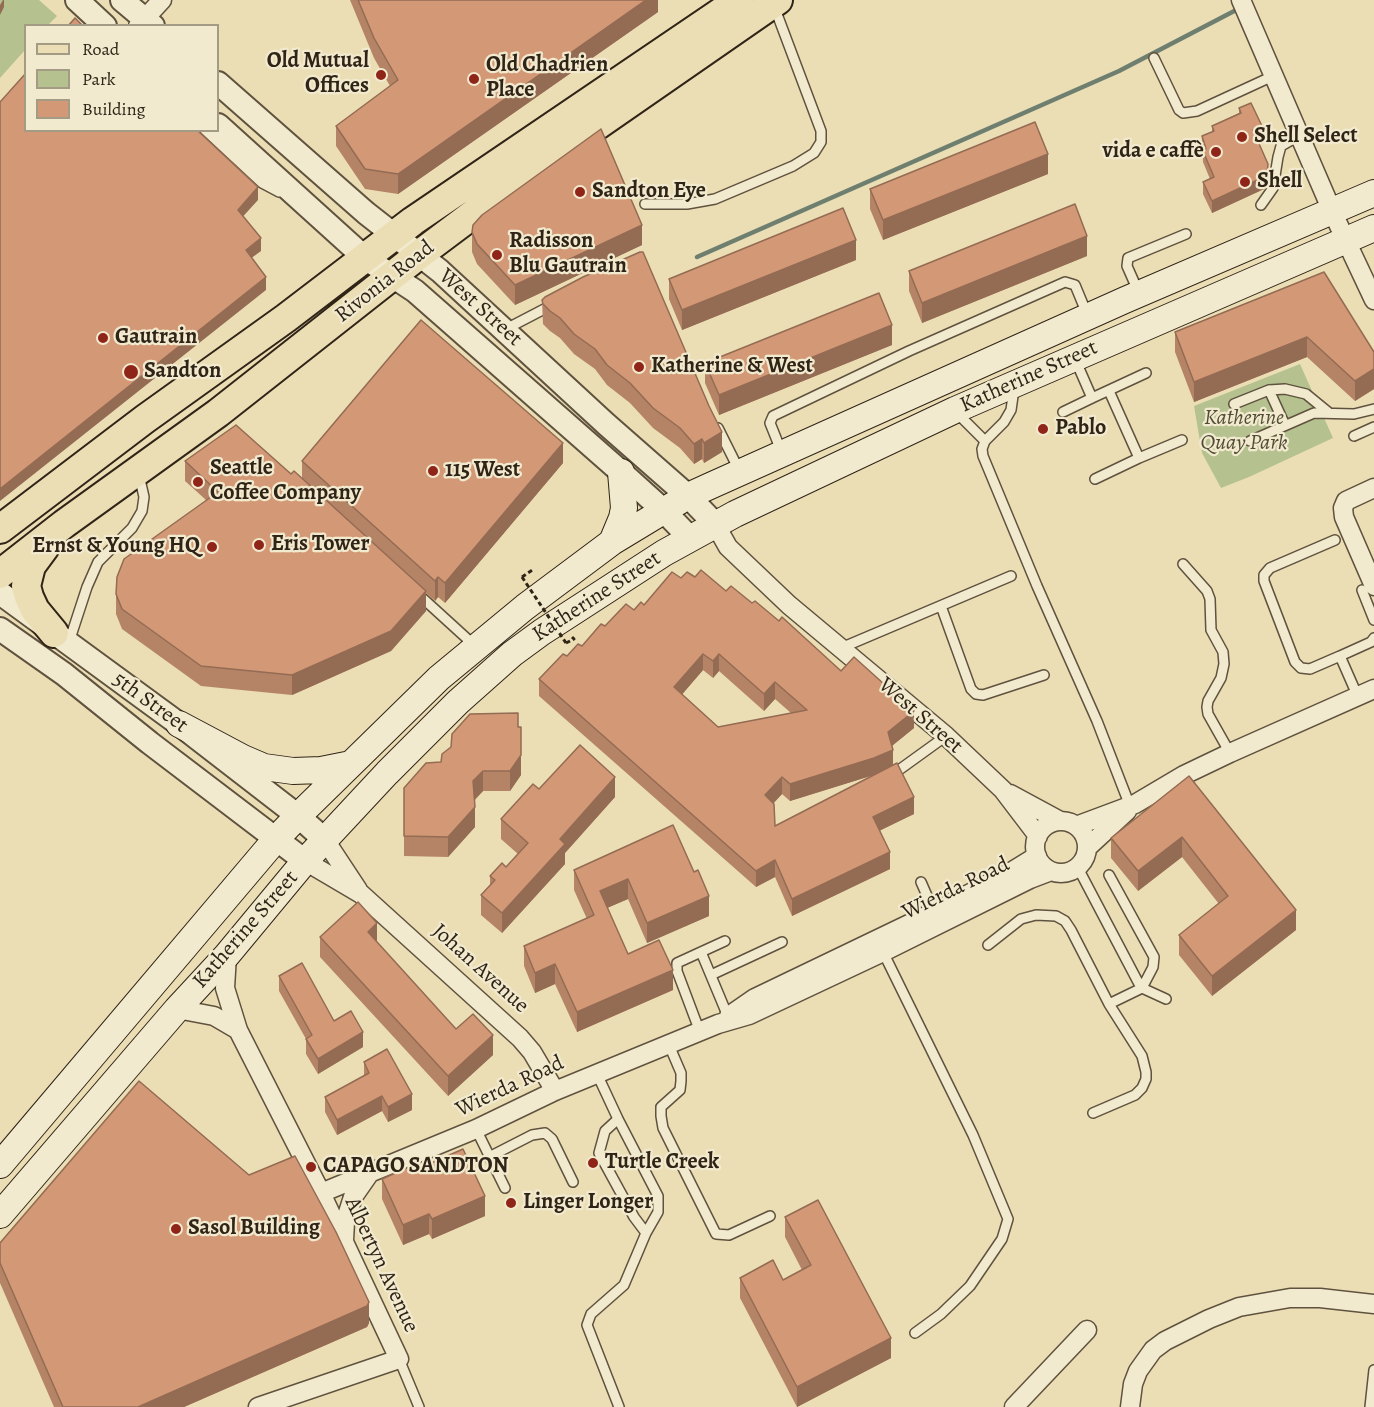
<!DOCTYPE html>
<html>
<head>
<meta charset="utf-8">
<style>
	body { margin:0 }
	#map { position:relative; width:1374px; height:1407px; overflow:hidden; background:#ebdeb5; font-family:Alegreya,serif }
	canvas { display:block }
	.legend { position:absolute; left:24px; top:24px; width:195px; height:108px; box-sizing:border-box; background:#f2eacf; border:2px solid #a49b85; margin:0; padding:8px 10px; list-style:none; font-size:18px; color:#302417 }
	.legend li { display:flex; align-items:center; gap:12px; height:30px }
	.legend b { width:30px; border:2px solid #a49b85 }
</style>
</head>
<body>
<div id="map">
<canvas width="1374" height="1407"></canvas>
<ul class="legend">
<li><b style="height:8px;background:#ebdeb5"></b>Road</li>
<li><b style="height:16px;background:#b5c290"></b>Park</li>
<li><b style="height:16px;background:#d39977"></b>Building</li>
</ul>
</div>
<script>
const ctx = document.querySelector('canvas').getContext('2d');
ctx.lineJoin = 'round';
function fillPath(path, color) { ctx.fillStyle = color; ctx.fill(path, 'evenodd'); }
const shape = rows => new Path2D(rows.map(r => 'M' + r).join(''));
function strokePath(path, color, width, dash) { ctx.strokeStyle = color; ctx.lineWidth = width; ctx.lineCap = dash ? 'butt' : 'round'; ctx.setLineDash(dash || []); ctx.stroke(path); }
function drawText(font, color, halo, rows, align = 'center') {
  ctx.font = font + ' Alegreya,serif'; ctx.lineWidth = 4.5; ctx.setLineDash([]); ctx.textBaseline = 'middle'; ctx.strokeStyle = halo; ctx.fillStyle = color; for (const [text, x, y, turn = 0] of rows) {
    ctx.save(); ctx.translate(x, y); ctx.rotate((+turn || 0) * Math.PI / 180); ctx.textAlign = isNaN(turn) ? turn : align; if (halo) ctx.strokeText(text, 0, 0); ctx.fillText(text, 0, 0); ctx.restore();
  }
}
fillPath(shape([
	[0,0,39,0,57,16,48,25,26,26,25,50,0,78],
	[1300,364,1333,438,1249,477,1221,488,1202,453,1194,406]
]), '#b5c290');
strokePath(shape([
	[697,257,1119,71,1240,8]
]), '#6e7f70', 4.5);
const service = shape([
	[1154,58,1179,110,1183,113,1197,111,1273,76],
	[205,130,262,183,279,192],
	[645,204,687,204,715,199,793,166,814,153,821,142,821,131,774,6],
	[1261,205,1273,188,1278,157,1281,146,1300,135],
	[1138,291,1127,266,1128,258,1186,234],
	[504,330,552,305],
	[1075,359,1092,398,1146,373],
	[1014,389,1011,410,1004,422,985,441,982,449,983,456,1037,586,1097,721,1130,806],
	[1269,390,1285,389,1306,394,1328,412],
	[1109,391,1139,458,1182,440],
	[1234,404,1269,390,1285,425],
	[955,411,985,441],
	[1063,412,1092,398],
	[718,428,740,472],
	[1354,436,1374,427],
	[1250,441,1314,413,1354,414,1374,409],
	[782,453,770,423,773,416,909,351,1065,282,1075,285,1087,314],
	[1095,479,1139,458],
	[1335,540,1270,568,1264,575,1264,581,1295,662,1301,668,1310,669,1340,656],
	[1183,564,1207,591,1210,599,1211,630,1223,652,1224,664,1221,678,1208,701,1207,707,1208,714,1230,753],
	[1362,590,1374,620],
	[418,594,474,645],
	[941,606,971,689,976,694,983,695,1044,675],
	[69,642,87,587,98,562,132,528,142,511,144,497,139,475],
	[841,648,1011,576],
	[1358,697,1340,656,1371,642,1374,638],
	[892,775,946,736],
	[1078,868,1138,982,1142,988,1166,999],
	[1109,875,1154,957,1153,967,1142,988,1109,1004],
	[921,882,935,914],
	[988,945,1021,919,1036,915,1056,916,1065,921,1071,930,1109,1004,1142,1056,1146,1072,1146,1079,1142,1088,1135,1095,1093,1113],
	[701,952,729,1019],
	[883,952,973,1135,1008,1219,1002,1239,970,1286,941,1314,915,1333],
	[711,975,782,942],
	[700,1032,677,971,677,963,725,941],
	[669,1045,681,1073,681,1081,680,1090,661,1107,661,1116,663,1128,716,1234,729,1235,770,1216],
	[597,1074,618,1119,658,1196,658,1212,646,1233,634,1217,599,1153,605,1131,618,1119],
	[476,1129,505,1188],
	[489,1157,532,1135,545,1133,552,1139,573,1182],
	[399,1359,419,1407],
	[619,1407,587,1325,591,1314,624,1285,646,1233],
	[1370,1407,1374,1370]
]);
const minor = shape([
	[1241,0,1332,211,1374,300],
	[138,26,162,0],
	[1374,488,1346,501,1343,508,1344,517,1374,586],
	[715,524,728,547,789,605,946,736,1003,790,1038,836],
	[1010,794,1060,821],
	'1035 847a26 26 0 1 1 52 0a26 26 0 1 1-52 0Z',
	[1076,826,1135,804,1184,775,1230,753,1374,689],
	[325,840,358,890],
	[1088,847,1127,811],
	[305,861,361,894,520,1038,532,1052,555,1091],
	[227,955,225,988,238,1030,321,1193,399,1359,258,1407],
	[177,1009,214,1016,238,1030],
	[729,1016,755,998,934,912,1011,872,1037,856],
	[321,1193,476,1129,555,1091,718,1024,749,1015,883,952,1030,879,1051,871],
	[344,1240,345,1222,353,1197,369,1174],
	[1014,1407,1087,1330],
	[1130,1407,1133,1384,1138,1371,1153,1350,1165,1341,1209,1319,1239,1307,1290,1298,1320,1298,1374,1304]
]);
const tertiary = shape([
	[77,0,105,26],
	[122,0,153,26],
	[218,83,366,213,440,271,606,424,688,496,715,524],
	[218,125,365,258,415,291,621,472,664,511,690,538],
	[0,593,179,724,298,816,325,840],
	[0,629,64,674,150,743,305,861]
]);
const secondary = shape([
	[612,542,622,518,624,508,621,472],
	[179,724,243,758,264,767,293,771,321,770,351,764],
	[0,1165,276,839,298,816,439,678,525,607,612,542,688,496,710,486,1125,300,1374,193],
	[0,1215,177,1009,227,955,305,861,387,773,458,702,512,654,542,632,664,553,735,514,955,410,1374,228]
]);
const primary = shape([
	[0,529,145,419,286,318,413,221,739,0],
	[45,547,31,566,26,586,29,597,35,610,54,633],
	[0,574,64,524,218,413,420,254,524,176,778,0]
]);
strokePath(service, '#5f523e', 12);
strokePath(minor, '#5f523e', 21);
strokePath(tertiary, '#5f523e', 26);
strokePath(secondary, '#302417', 28);
strokePath(primary, '#302417', 32);
strokePath(shape([
	[522,577,534,569],
	[566,643,574,639,572,637]
]), '#302417', 3, [4.5, 3]);
strokePath(service, '#f2eacf', 9);
strokePath(minor, '#f2eacf', 18);
strokePath(tertiary, '#f2eacf', 22);
strokePath(secondary, '#f2eacf', 26);
strokePath(primary, '#ebdeb5', 28);
strokePath(shape([
	[522,577,566,643]
]), '#302417', 3, [4.5, 3]);
fillPath(shape([
	[350,0,658,0,658,12,398,194,365,189,336,146,336,126,390,86,374,58],
	[1239,108,1262,137,1257,140,1268,176,1267,185,1264,189,1212,213,1203,194,1203,182,1210,179,1203,162,1202,136,1212,132,1212,126,1239,113],
	[1048,174,883,240,870,209,870,189],
	[472,232,642,245,515,305,477,264,472,252],
	[1087,256,922,323,909,291,909,271],
	[856,260,682,330,669,299,669,279],
	[1324,272,1374,352,1374,389,1355,401,1307,357,1194,402,1175,352,1175,332],
	[542,300,722,452,704,463,702,459,694,464,680,448,653,428,630,403,607,385,595,369,574,354,560,338,550,331,543,324],
	[892,345,719,415,705,383,705,363],
	[185,461,291,474,302,479,302,461,563,463,445,603,438,597,435,601,426,593,426,611,391,651,292,695,201,686,122,629,116,614,116,594,206,500,185,481],
	[695,577,752,603,779,621,914,728,892,746,893,765,914,814,880,830,890,869,792,916,775,877,756,887,539,696,539,679,567,656,582,646,605,626,644,605,681,578],
	[703,670,713,678,719,671,764,711,775,699,791,713,718,727,682,694],
	[873,775,775,826,773,804,782,794,790,801],
	[518,727,521,775,510,791,483,791,475,800,475,827,448,857,404,856,404,788,441,762],
	[1189,776,1296,930,1212,996,1179,955,1179,935,1219,904,1182,857,1138,891,1111,858,1111,838],
	[539,789,615,797,565,853,565,864,502,933,481,915,481,895,490,885,490,876,506,867,518,854,501,839,501,819],
	[574,870,694,872,709,916,647,943,628,899,607,908,628,954,673,990,577,1032,555,984,535,993,524,966,524,946,587,919,574,890],
	[320,937,456,1029,493,1055,448,1096,320,957],
	[279,976,334,1021,363,1047,318,1074,306,1054,306,1039,279,991],
	[364,1062,412,1110,388,1122,382,1111,337,1135,325,1112,325,1097,364,1076],
	[382,1179,485,1216,432,1239,429,1234,403,1245,382,1199],
	[785,1217,891,1358,797,1407,740,1298,740,1278,783,1280,802,1270,785,1237],
	[0,1243,369,1323,367,1327,184,1407,54,1407,0,1283]
]), '#b58466');
fillPath(shape([
	[3,0,4,0,4,7,0,15,0,5],
	[646,0,658,0,658,12,398,194,398,174],
	[1262,126,1262,137,1253,142,1253,130],
	[1048,154,1048,174,883,240,883,220],
	[1268,164,1268,176,1267,185,1264,189,1212,213,1212,201],
	[258,187,258,200,238,222,238,210],
	[642,225,642,245,515,305,515,285],
	[1087,236,1087,256,922,323,922,303],
	[261,238,261,251,246,262,246,250],
	[856,240,856,260,682,330,682,310],
	[266,277,266,290,0,501,0,489],
	[892,325,892,345,719,415,719,395],
	[1307,337,1307,357,1194,402,1194,382],
	[1374,369,1374,389,1355,401,1355,381],
	[722,432,722,452,704,463,704,443],
	[702,439,702,459,694,464,694,444],
	[563,443,563,463,445,603,445,583],
	[438,577,438,597,435,601,435,581],
	[426,591,426,611,391,651,292,695,292,675],
	[703,654,703,670,674,704,674,687],
	[719,654,719,671,713,678,713,661],
	[775,682,775,699,764,711,764,694],
	[914,711,914,728,888,749,888,732],
	[893,750,893,767,874,775,790,801,790,784],
	[521,755,521,775,510,791,510,771],
	[483,771,483,791,473,801,473,781],
	[615,777,615,797,565,853,565,864,502,933,502,913,560,839],
	[782,777,782,794,765,812,765,795],
	[914,797,914,814,873,834,873,817],
	[475,807,475,827,448,857,448,837],
	[1182,837,1182,857,1138,891,1138,871],
	[890,852,890,869,792,916,792,899],
	[775,860,775,877,756,887,756,871],
	[628,879,628,899,600,911,600,891],
	[709,896,709,916,647,943,647,923],
	[1296,910,1296,930,1212,996,1212,976],
	[377,923,377,943,368,932],
	[555,964,555,984,535,993,535,973],
	[673,970,673,990,577,1032,577,1012],
	[363,1032,363,1047,318,1074,318,1059],
	[493,1035,493,1055,448,1096,448,1076],
	[412,1094,412,1110,388,1122,388,1107],
	[382,1096,382,1111,337,1135,337,1120],
	[485,1196,485,1216,432,1239,432,1219],
	[429,1214,429,1234,403,1245,403,1225],
	[369,1302,369,1323,367,1327,184,1407,138,1407],
	[891,1338,891,1358,797,1407,797,1387]
]), '#946b53');
const building = shape([
	[358,0,646,0,398,174,365,169,336,126,398,80,374,38,358,0],
	[75,18,83,26,68,26,75,18],
	[26,73,26,130,197,130,258,187,238,210,261,238,246,250,266,277,0,489,0,102,26,73],
	[1251,103,1262,126,1253,130,1268,164,1267,174,1264,177,1212,201,1203,182,1214,177,1203,151,1206,149,1202,136,1214,131,1212,126,1241,113,1239,108,1251,103],
	[1035,122,1048,154,883,220,870,189,1035,122],
	[601,129,642,225,515,285,477,244,472,232,473,225,482,215,601,129],
	[1075,204,1087,236,922,303,909,271,1075,204],
	[843,208,856,240,682,310,669,279,843,208],
	[640,252,643,252,709,406,722,432,704,443,702,439,694,444,680,428,653,408,630,383,607,365,595,349,574,334,560,318,550,311,543,304,542,300,545,297,583,277,640,252],
	[1324,272,1374,352,1374,369,1355,381,1307,337,1194,382,1175,332,1324,272],
	[879,293,892,325,719,395,705,363,879,293],
	[421,320,563,443,445,583,438,577,435,581,302,461,421,320],
	[236,425,291,474,294,471,426,591,391,631,292,675,201,666,122,609,116,594,117,577,124,559,218,492,185,461,236,425],
	[701,570,726,591,731,586,752,603,755,601,779,621,782,617,841,671,854,657,914,711,888,732,893,750,874,758,790,784,782,777,765,795,774,804,775,826,897,763,914,797,873,817,890,852,792,899,775,860,756,871,539,679,563,654,567,656,578,644,582,646,601,624,605,626,626,604,634,610,641,602,644,605,672,572,681,578,687,572,695,577,701,570],
	[703,654,713,661,719,654,764,694,775,682,807,710,718,727,674,687,703,654],
	[518,713,518,727,521,727,521,755,510,771,483,771,473,781,475,807,448,837,404,836,404,788,426,763,441,762,442,754,451,747,452,734,470,714,518,713],
	[580,745,615,777,560,839,565,844,502,913,481,895,495,880,490,876,502,863,506,867,528,843,501,819,533,784,539,789,580,745],
	[1189,776,1296,910,1212,976,1179,935,1228,896,1182,837,1138,871,1111,838,1189,776],
	[673,825,694,872,698,870,709,896,647,923,628,879,600,891,628,954,659,940,673,970,577,1012,555,964,535,973,524,946,594,915,574,870,673,825],
	[358,902,377,923,368,932,456,1029,473,1014,493,1035,448,1076,320,937,358,902],
	[302,963,334,1021,351,1011,363,1032,318,1059,306,1039,312,1035,279,976,302,963],
	[387,1049,412,1094,388,1107,382,1096,337,1120,325,1097,369,1073,364,1062,387,1049],
	[139,1081,249,1175,295,1156,336,1232,369,1302,367,1306,138,1407,63,1407,0,1263,0,1243,139,1081],
	[463,1149,485,1196,432,1219,429,1214,403,1225,382,1179,418,1163,420,1168,463,1149],
	[818,1200,891,1338,797,1387,740,1278,773,1260,783,1280,811,1265,785,1217,818,1200]
]);
fillPath(building, '#d39977');
strokePath(building, '#946b53', 1.5);
for (const [x, y, r, color] of [
	[381,75,6,"#8f2418"],
	[474,79,6,"#8f2418"],
	[1242,137,6,"#8f2418"],
	[1216,152,6,"#8f2418"],
	[1245,182,6,"#8f2418"],
	[580,192,6,"#8f2418"],
	[497,255,6,"#8f2418"],
	[103,338,6,"#8f2418"],
	[639,367,6,"#8f2418"],
	[131,372,8,"#8f2418"],
	[1043,429,6,"#8f2418"],
	[433,471,6,"#8f2418"],
	[198,482,6,"#8f2418"],
	[259,545,6,"#8f2418"],
	[212,547,6,"#8f2418"],
	[593,1163,6,"#8f2418"],
	[311,1167,6,"#8f2418"],
	[511,1203,6,"#8f2418"],
	[176,1229,6,"#8f2418"]
]) { const dot = new Path2D(); dot.arc(x, y, r, 0, 2 * Math.PI); ctx.fillStyle = color; ctx.fill(dot); strokePath(dot, '#f2eacf', 2); }
drawText('bold 22px', '#302417', '#f2eacf', [
	["Old Mutual",369,62,"right"],
	["Offices",369,87,"right"],
	["Old Chadrien",486,66],
	["Place",486,91],
	["Shell Select",1254,137],
	["vida e caffè",1204,152,"right"],
	["Shell",1257,182],
	["Sandton Eye",592,192],
	["Radisson",509,242],
	["Blu Gautrain",509,267],
	["Gautrain",115,338],
	["Katherine & West",651,367],
	["Sandton",144,372],
	["Pablo",1055,429],
	["Seattle",210,469],
	["Coffee Company",210,494],
	["115 West",445,471],
	["Eris Tower",271,545],
	["Ernst & Young HQ",200,547,"right"],
	["Turtle Creek",605,1163],
	["CAPAGO SANDTON",323,1167],
	["Linger Longer",523,1203],
	["Sasol Building",188,1229]
], 'left');
drawText('22px', '#302417', '#f2eacf', [
	["Rivonia Road",385,282,-38],
	["West Street",480,308,42],
	["Katherine Street",1029,377,-24],
	["Katherine Street",597,597,-33],
	["5th Street",150,703,36],
	["West Street",920,716,41],
	["Wierda Road",956,889,-26],
	["Katherine Street",246,930,-49],
	["Johan Avenue",480,969,42],
	["Wierda Road",510,1087,-25],
	["Albertyn Avenue",381,1265,65]
]);
drawText('italic 22px', '#514c35', '#f2eacf', [
	["Katherine",1244,419],
	["Quay Park",1244,444]
]);
</script>
</body>
</html>
